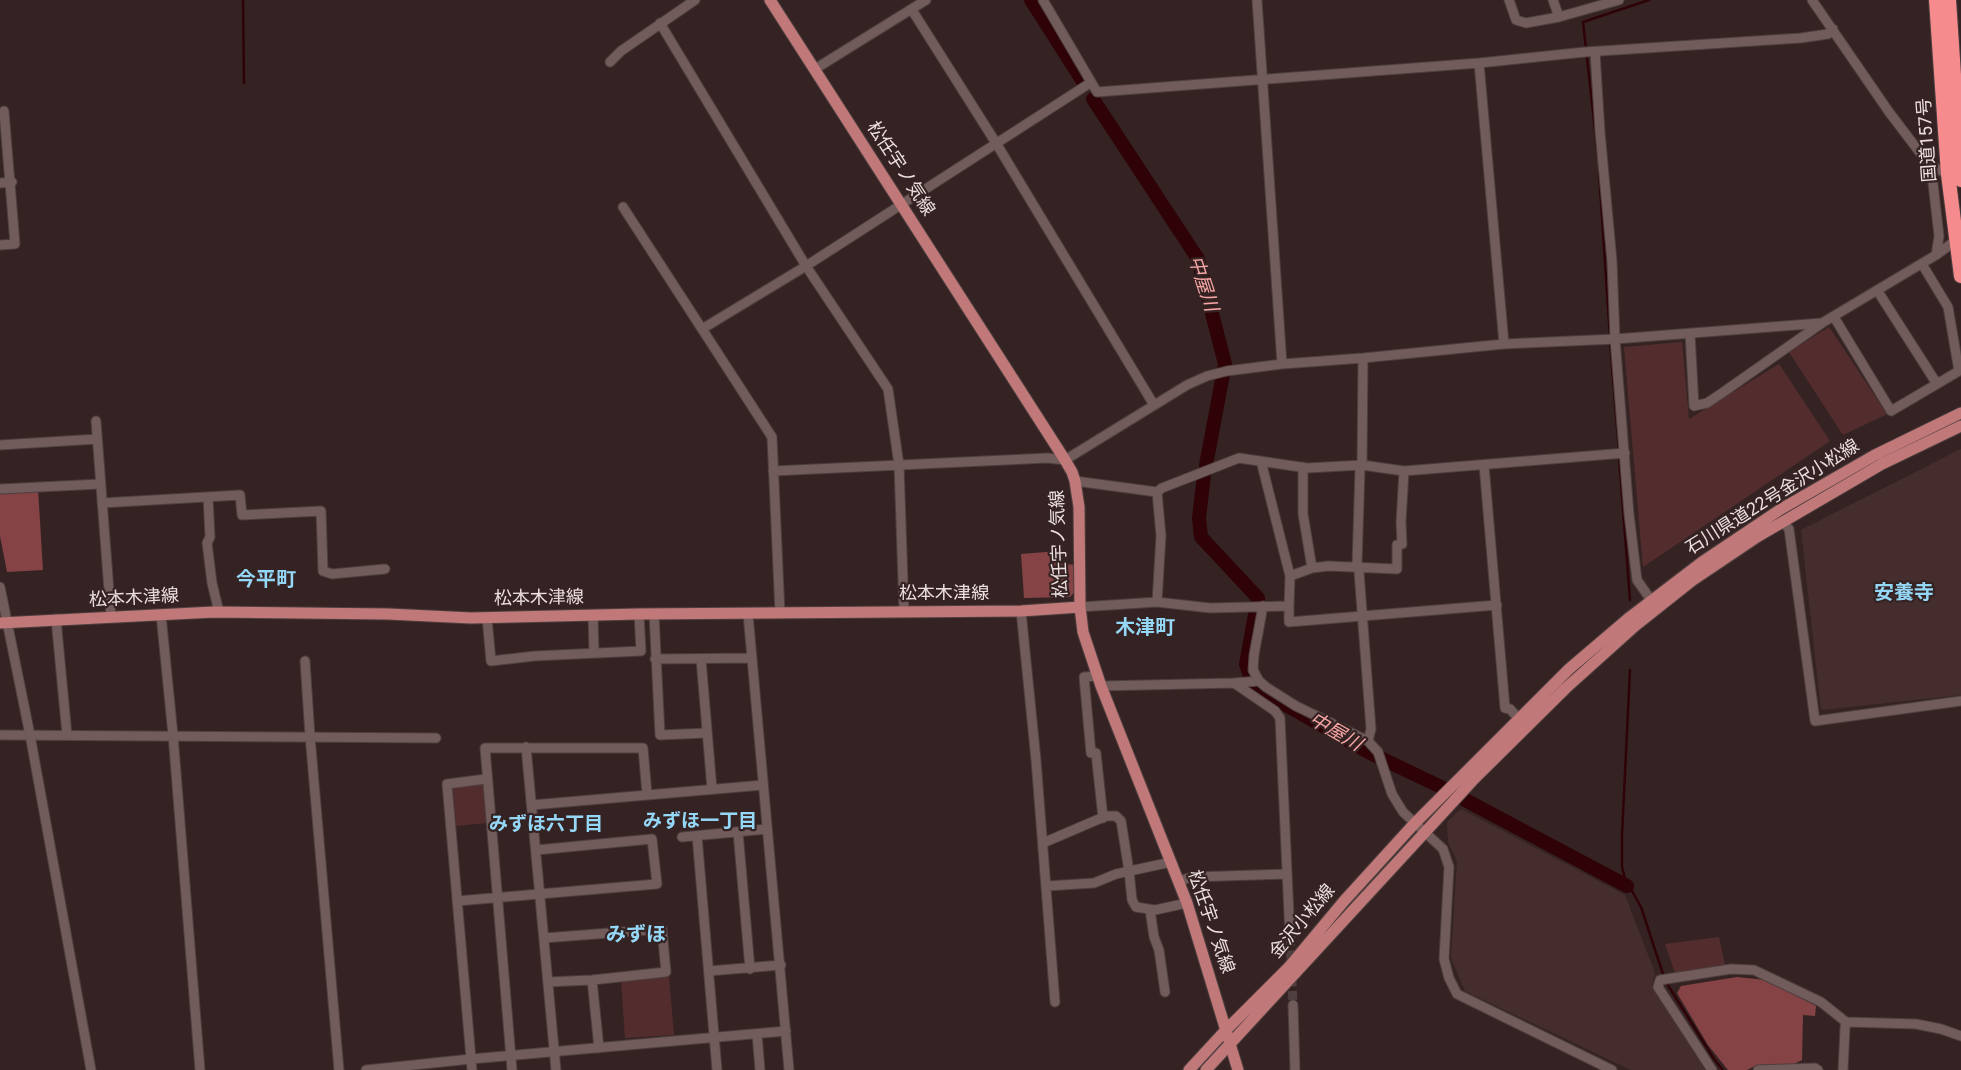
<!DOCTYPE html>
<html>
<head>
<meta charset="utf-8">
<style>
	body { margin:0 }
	canvas { display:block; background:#352323 }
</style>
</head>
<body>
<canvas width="1961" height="1070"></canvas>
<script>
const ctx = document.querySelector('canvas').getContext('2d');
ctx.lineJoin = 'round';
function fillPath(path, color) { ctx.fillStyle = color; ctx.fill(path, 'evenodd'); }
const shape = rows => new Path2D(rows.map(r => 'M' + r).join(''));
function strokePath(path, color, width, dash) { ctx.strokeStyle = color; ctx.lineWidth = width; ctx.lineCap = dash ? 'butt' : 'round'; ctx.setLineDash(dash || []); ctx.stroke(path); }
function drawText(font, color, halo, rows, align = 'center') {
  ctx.font = font + ' Roboto,"Noto Sans JP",sans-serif'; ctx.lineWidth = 4.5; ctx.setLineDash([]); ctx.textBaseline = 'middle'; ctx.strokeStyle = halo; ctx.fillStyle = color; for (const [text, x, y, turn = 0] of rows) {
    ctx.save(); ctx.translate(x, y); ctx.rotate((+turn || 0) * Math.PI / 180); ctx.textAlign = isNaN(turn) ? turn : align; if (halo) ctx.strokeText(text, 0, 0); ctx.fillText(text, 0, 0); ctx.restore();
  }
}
fillPath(shape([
	[1961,449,1961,695,1821,710,1801,530],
	[1461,809,1625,895,1655,973,1652,986,1705,1070,1631,1070,1465,991,1451,958,1457,861,1448,842,1447,822]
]), '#462d2d');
fillPath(shape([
	[1829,327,1887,414,1843,435,1789,352],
	[1682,342,1689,419,1779,364,1830,441,1643,567,1624,347],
	[483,784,486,823,456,826,453,787],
	[1719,937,1725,965,1675,973,1665,944],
	[669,977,674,1035,625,1038,621,980]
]), '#532d2d');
fillPath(shape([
	[38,489,43,570,7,572,0,536,0,494],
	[1058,551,1057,563,1075,565,1076,590,1070,597,1024,598,1021,554],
	[1737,977,1766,980,1816,1006,1815,1016,1803,1015,1802,1060,1792,1065,1753,1067,1747,1070,1728,1070,1708,1045,1677,993,1681,986]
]), '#854345');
strokePath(shape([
	[243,0,244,83],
	[1598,157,1583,22,1649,0],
	[1599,172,1610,337],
	[1610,342,1619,451],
	[1619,457,1630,600],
	[1630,670,1622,835,1622,867,1627,886,1632,891,1641,907,1664,977],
	[1666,982,1714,1059,1723,1070]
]), '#2e0207', 2.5);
strokePath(shape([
	[1031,0,1084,83],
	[1093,99,1198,259,1225,364,1206,465],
	[1204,475,1199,518,1201,537,1258,598,1246,664,1253,686,1368,752,1439,786,1627,886]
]), '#2e0207', 14);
strokePath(shape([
	[1290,937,1293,1005]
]), '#503f3f', 9, [9, 4.5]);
const minor = shape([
	[1043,0,1097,92,1479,63,1585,52,1801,38,1828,34,1833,29],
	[1257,0,1282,364],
	[1509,0,1516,20,1526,23,1559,17,1619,0],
	[1553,0,1559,17],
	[1812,0,1889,112,1921,154,1931,166,1948,174],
	[912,10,996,143,1154,405],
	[660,23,806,266,888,389,899,465,904,611],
	[1595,52,1600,132,1612,261,1615,339,1629,514,1637,580,1651,600],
	[610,62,621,51,695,0],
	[1479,63,1504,344],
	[815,69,926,0],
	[1931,166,1939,236,1936,255],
	[0,183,12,182],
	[623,207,772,437,780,613],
	[0,245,15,244,4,111],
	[1877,290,1937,384],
	[1834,317,1891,411,1959,371,1948,307,1922,264],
	[702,329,806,266,1090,83],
	[1690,333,1694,406,1707,403,1722,393,1822,323],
	[1363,358,1362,465,1360,469,1357,565,1359,572,1371,729,1368,741],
	[96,421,111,617],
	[0,445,97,439],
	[1484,465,1505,708,1510,709,1519,719],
	[773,471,1048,458,1065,460,1187,385,1207,376,1227,371,1282,364,1363,358,1504,344,1615,339,1822,323,1936,255,1958,239],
	[1075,481,1157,492,1162,488,1239,458,1307,468,1362,465,1404,471,1625,453],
	[0,489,100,484],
	[208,497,210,537,207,543,212,583,219,612],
	[102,503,240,495,242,515,321,511,323,571,332,574,385,569],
	[1783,522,1789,529,1815,721,1961,701],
	[1312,568,1328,566,1397,569,1397,545,1402,544,1401,522,1404,471],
	[1290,576,1312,568,1303,514,1303,467],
	[0,587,30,735,91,1070],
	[1157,602,1161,536,1157,492],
	[1289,606,1289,622,1497,605],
	[1080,607,1157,602,1210,608,1289,606,1290,576,1261,461],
	[1021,611,1036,760,1055,1002],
	[654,614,660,735,707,733],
	[748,614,789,1070],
	[161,615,173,735,200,1070],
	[593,616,594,653],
	[487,618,491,661,535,656,641,651,639,614],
	[56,619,67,735],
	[655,659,751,658],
	[701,659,712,789],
	[305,661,310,736,339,1070],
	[1259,681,1253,670,1254,655,1263,606],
	[1234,683,1275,711,1280,718,1290,937],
	[1101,686,1234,683,1259,681,1266,687,1296,706,1368,741,1378,752,1392,794,1403,812,1443,849,1449,867,1444,959,1449,978,1457,994,1612,1070],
	[0,735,436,738],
	[526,747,556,1070],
	[1091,753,1084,677,1098,676],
	[1096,753,1103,818],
	[532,805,763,785],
	[738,832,750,969],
	[697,836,717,1070],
	[682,837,767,829],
	[1043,843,1106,816,1116,816,1121,821,1129,871,1132,900,1136,907,1155,910,1187,903],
	[1179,881,1192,877,1287,874],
	[1047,886,1094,883,1116,874,1171,862],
	[457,901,657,884,652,839,536,850],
	[1150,910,1154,937,1159,950,1165,992],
	[544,938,662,929,666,972,592,980,548,982],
	[709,971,781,965],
	[592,980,599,1048],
	[1293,1005,1295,1070],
	[757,1034,760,1070],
	[366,1070,471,1059,786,1031],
	[472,1070,447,784,486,779],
	[512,1070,485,748,643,748,647,794],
	[1712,1070,1658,987,1660,980,1731,969,1754,970,1821,1002,1846,1022,1916,1024,1941,1029,1961,1036],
	[1758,1070,1815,1068,1818,1070],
	[1843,1070,1845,1028,1846,1022]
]);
const major = shape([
	[770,0,1065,460,1072,472,1075,481,1079,507,1080,607,1083,632,1101,686,1187,903,1238,1070],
	[0,623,214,612,388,614,471,618,639,614,1021,611,1080,607],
	[1189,1070,1225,1031,1289,967,1344,901,1415,823,1569,669,1630,617,1702,562,1781,509,1875,455,1961,413],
	[1206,1070,1474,779,1566,688,1635,626,1693,580,1757,537,1882,464,1961,426]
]);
const highway = shape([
	[1936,0,1948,174,1961,276],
	[1949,0,1961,180]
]);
strokePath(minor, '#4e3f3f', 11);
strokePath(major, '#4e3f3f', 13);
strokePath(highway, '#4e3f3f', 16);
strokePath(minor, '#715c5b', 9);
strokePath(major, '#c17879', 11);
strokePath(highway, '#f68b8d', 14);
drawText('18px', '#ecdfdf', '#352323', [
	["国道157号",1928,140,-94],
	["松任宇ノ気線",900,169,57],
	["石川県道22号金沢小松線",1773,498,-32],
	["松任宇ノ気線",1060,544,-92],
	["松本木津線",944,594],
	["松本木津線",134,599,-3],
	["松本木津線",539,599,-1],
	["松任宇ノ気線",1210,922,71],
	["金沢小松線",1303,922,-50]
]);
drawText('italic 19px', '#f6a5a5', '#352323', [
	["中屋川",1202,284,72],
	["中屋川",1335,733,30]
]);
drawText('bold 19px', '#95d7f6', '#352323', [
	["みずほ一丁目",700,822],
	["みずほ六丁目",546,825]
]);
drawText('bold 20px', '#95d7f6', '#352323', [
	["今平町",266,581],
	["安養寺",1904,594],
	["木津町",1145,629],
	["みずほ",636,936]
]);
</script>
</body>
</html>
